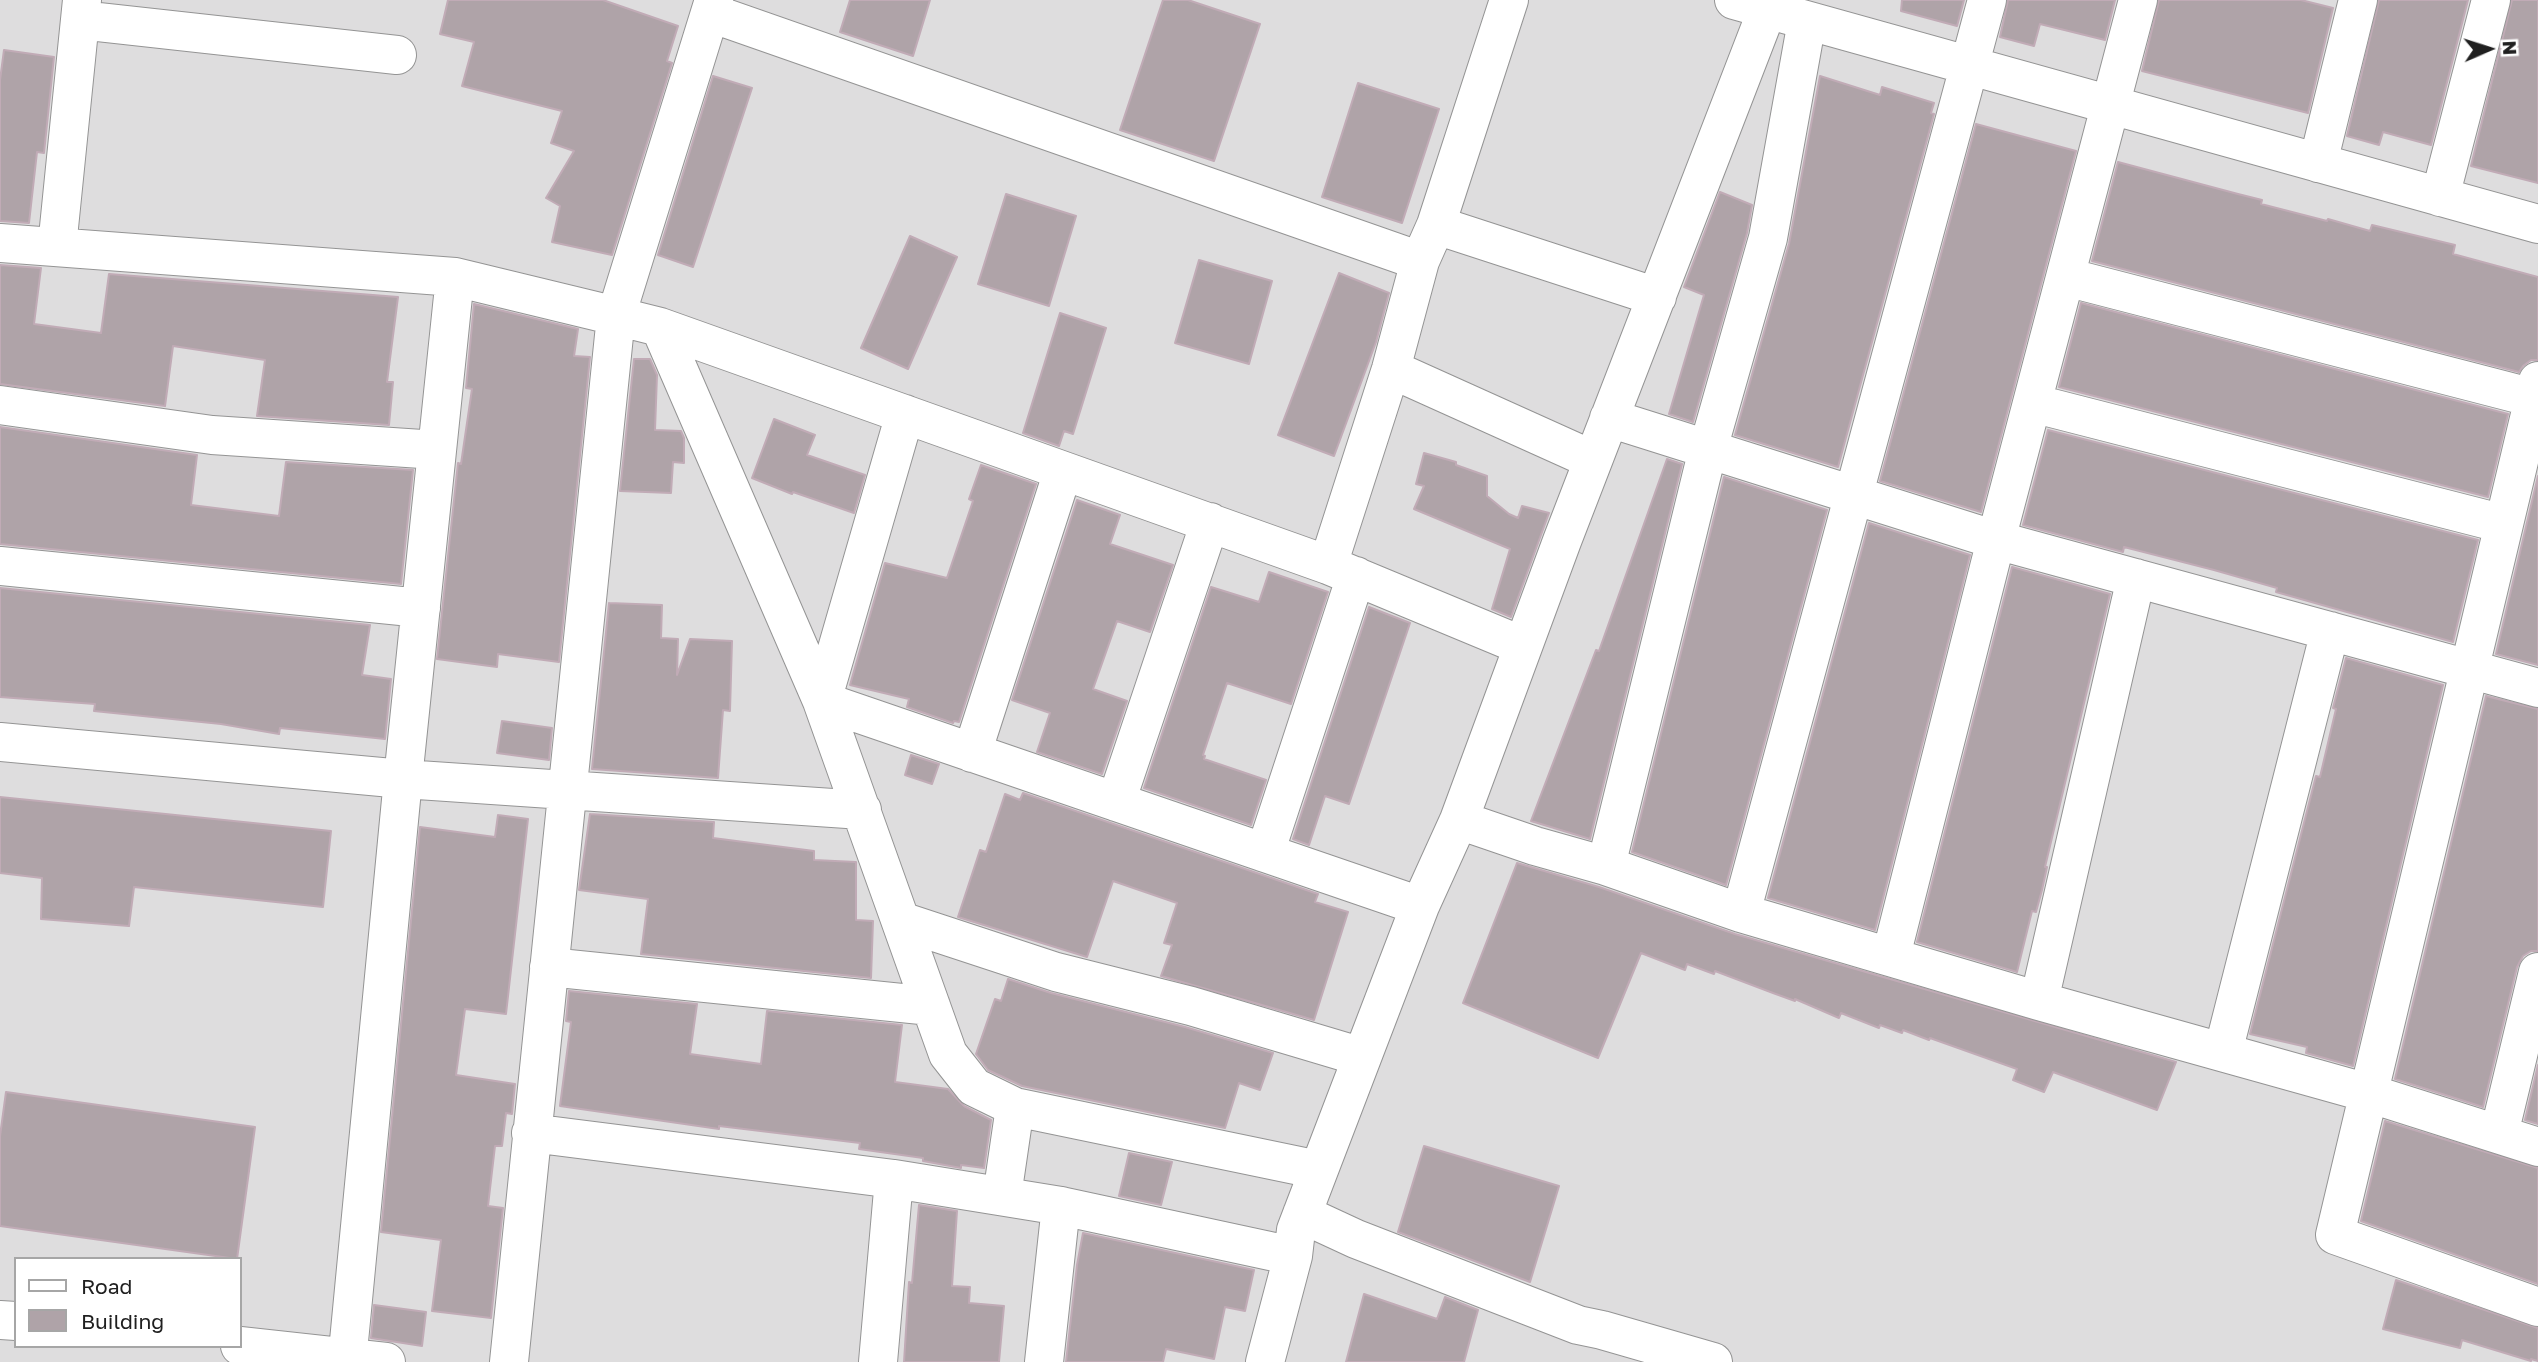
<!DOCTYPE html>
<html>
<head>
<meta charset="utf-8">
<style>
	body { margin:0 }
	#map { position:relative; width:2538px; height:1362px; overflow:hidden; background:#f0e8ea; font-family:"Golos Text",sans-serif }
	canvas { display:block }
	.legend { position:absolute; left:14px; top:1257px; width:228px; height:91px; box-sizing:border-box; background:#fff; border:2px solid #a6a6a6; margin:0; padding:9px 12px; list-style:none; font-size:21px; color:#202020 }
	.legend li { display:flex; align-items:center; gap:14px; height:35px }
	.legend b { width:35px; border:2px solid #a6a6a6 }
	.north { position:absolute; left:2454px; top:14px; width:70px; height:70px; -webkit-text-stroke:5px #fff; paint-order:stroke; rotate:87deg; font-size:19px; font-weight:700; line-height:28px; text-align:center; color:#202020 }
	.north::after { content:''; display:block; margin:auto; width:24px; height:32px; background:#202020; clip-path:polygon(50% 0,100% 100%,50% 72%,0 100%) }
</style>
</head>
<body>
<div id="map">
<canvas width="2538" height="1362"></canvas>
<ul class="legend">
<li><b style="height:9px;background:#fff"></b>Road</li>
<li><b style="height:19px;background:#afa3a8"></b>Building</li>
</ul>
<div class="north">N</div>
</div>
<script>
const ctx = document.querySelector('canvas').getContext('2d');
ctx.lineJoin = 'round';
function fillPath(path, color) { ctx.fillStyle = color; ctx.fill(path, 'evenodd'); }
const shape = rows => new Path2D(rows.map(r => 'M' + r).join(''));
function strokePath(path, color, width, dash) { ctx.strokeStyle = color; ctx.lineWidth = width; ctx.lineCap = dash ? 'butt' : 'round'; ctx.setLineDash(dash || []); ctx.stroke(path); }
fillPath(shape([
	[0,0,2538,0,2538,1362,0,1362],
	[16,1259,240,1259,240,1346,16,1346]
]), '#deddde');
const building = shape([
	[448,0,603,0,678,26,667,61,672,63,612,255,552,242,560,206,546,198,574,151,551,143,562,111,462,86,474,42,440,34,448,0],
	[850,0,930,0,913,56,840,32,850,0],
	[1163,0,1188,0,1260,24,1214,161,1120,130,1163,0],
	[1902,0,1964,0,1957,26,1901,11,1902,0],
	[2008,0,2115,0,2105,40,2040,24,2034,46,2000,37,2008,0],
	[2159,0,2301,0,2333,8,2308,113,2142,71,2159,0],
	[2379,0,2468,0,2431,145,2383,132,2379,145,2347,136,2379,0],
	[2512,0,2538,0,2538,183,2471,166,2512,0],
	[4,50,54,57,44,153,37,152,29,223,0,221,0,80,4,50],
	[713,76,752,88,693,267,658,255,713,76],
	[1820,76,1880,95,1882,87,1934,103,1931,113,1934,114,1838,467,1735,435,1789,244,1820,76],
	[1358,83,1439,109,1402,223,1322,197,1358,83],
	[1976,124,2076,151,1981,512,1880,481,1976,124],
	[2118,162,2238,194,2262,200,2261,204,2327,221,2328,219,2370,231,2372,225,2455,245,2453,254,2538,277,2538,360,2531,360,2523,366,2519,372,2092,261,2118,162],
	[1720,192,1752,205,1747,233,1693,422,1669,414,1704,295,1684,287,1720,192],
	[1006,194,1076,216,1049,306,978,284,1006,194],
	[910,236,957,257,908,369,861,348,910,236],
	[1199,260,1272,281,1249,364,1175,343,1199,260],
	[0,265,41,268,34,324,101,333,109,274,398,297,387,382,393,382,389,425,257,416,265,360,173,346,165,406,0,384,0,265],
	[1339,273,1389,293,1376,342,1334,456,1278,435,1339,273],
	[2081,303,2508,414,2488,497,2059,387,2081,303],
	[474,304,578,329,574,356,590,357,559,662,498,654,497,667,437,659,458,463,461,464,472,389,466,388,474,304],
	[1060,313,1106,328,1073,434,1064,431,1059,446,1023,433,1060,313],
	[634,359,650,359,657,375,655,430,681,431,684,438,684,463,673,462,671,493,620,491,634,359],
	[774,419,815,435,807,455,865,475,854,513,793,492,792,494,752,478,774,419],
	[0,427,197,455,191,505,279,516,286,462,413,470,401,584,0,544,0,427],
	[2048,430,2478,540,2453,642,2276,592,2277,588,2214,570,2124,547,2123,552,2023,525,2048,430],
	[1424,453,1456,462,1456,465,1487,476,1487,496,1509,514,1518,518,1522,506,1549,513,1511,617,1492,609,1510,549,1414,509,1424,486,1416,484,1424,453],
	[1667,459,1682,464,1590,839,1531,821,1596,650,1599,651,1667,459],
	[981,465,1036,484,959,722,954,721,953,723,907,707,909,699,850,685,885,563,947,578,973,501,969,499,981,465],
	[2538,476,2538,665,2496,654,2538,476],
	[1724,477,1827,510,1726,885,1632,852,1724,477],
	[1077,500,1120,515,1110,544,1173,565,1150,632,1117,621,1093,689,1127,701,1102,774,1037,752,1050,713,1012,700,1077,500],
	[1869,523,1970,555,1875,930,1768,898,1869,523],
	[2012,567,2110,594,2045,867,2047,867,2042,890,2036,912,2032,911,2017,972,1917,942,2012,567],
	[1269,572,1328,592,1291,704,1227,683,1203,755,1205,756,1204,759,1266,780,1251,825,1144,788,1211,587,1259,602,1269,572],
	[0,588,370,625,362,675,391,679,385,739,280,728,279,734,221,724,94,711,95,704,0,697,0,588],
	[609,603,662,605,661,638,678,639,677,675,690,639,732,641,730,711,723,710,718,778,592,769,609,603],
	[1369,607,1410,623,1349,804,1325,796,1309,845,1293,839,1369,607],
	[2346,658,2443,685,2353,1066,2306,1053,2307,1047,2250,1034,2316,776,2320,777,2336,709,2333,708,2346,658],
	[2486,696,2538,709,2538,951,2531,951,2523,956,2517,967,2483,1107,2395,1079,2486,696],
	[502,721,552,728,549,760,497,753,502,721],
	[911,755,939,764,932,784,905,775,911,755],
	[1023,793,1318,894,1315,902,1348,912,1314,1020,1161,976,1172,945,1164,943,1177,903,1113,881,1087,957,958,917,980,850,986,852,1005,794,1020,800,1023,793],
	[0,797,331,831,323,907,134,887,129,926,41,919,42,878,0,873,0,797],
	[590,814,714,822,713,838,814,851,814,860,856,862,856,920,873,921,871,978,641,954,648,899,579,890,590,814],
	[498,815,528,819,506,1014,465,1009,456,1075,515,1084,512,1114,506,1113,502,1146,495,1146,488,1206,503,1208,491,1318,432,1311,441,1240,381,1232,420,827,495,837,498,815],
	[1517,863,1599,887,1735,934,2176,1062,2157,1110,2053,1072,2044,1092,2013,1080,2017,1069,1930,1038,1929,1040,1903,1030,1902,1033,1880,1025,1879,1028,1841,1013,1839,1018,1795,999,1795,1001,1773,993,1715,971,1714,974,1687,964,1685,970,1641,953,1598,1058,1463,1003,1517,863],
	[1008,979,1051,993,1185,1027,1273,1053,1260,1090,1239,1083,1225,1128,1022,1086,988,1070,976,1054,995,999,1001,1001,1008,979],
	[569,991,697,1004,690,1054,761,1064,767,1011,902,1025,895,1082,948,1089,964,1106,991,1120,984,1168,961,1165,961,1168,923,1161,923,1158,859,1149,860,1143,719,1126,719,1129,560,1106,571,1022,566,1021,569,991],
	[2538,1065,2538,1124,2525,1120,2538,1065],
	[6,1092,255,1127,237,1259,0,1226,0,1136,6,1092],
	[2385,1121,2538,1168,2538,1284,2361,1221,2385,1121],
	[1424,1146,1559,1186,1530,1282,1398,1232,1424,1146],
	[1129,1153,1172,1162,1161,1205,1119,1196,1129,1153],
	[919,1205,957,1211,952,1286,970,1287,969,1303,1004,1306,999,1362,904,1362,909,1282,912,1283,919,1205],
	[1083,1233,1254,1270,1245,1311,1225,1307,1214,1359,1166,1349,1163,1362,1066,1362,1077,1265,1083,1233],
	[2396,1280,2538,1328,2538,1361,2531,1359,2531,1361,2462,1340,2460,1348,2383,1329,2396,1280],
	[1364,1294,1437,1319,1445,1297,1478,1310,1464,1362,1346,1362,1364,1294],
	[374,1305,426,1312,422,1346,371,1338,374,1305]
]);
fillPath(building, '#afa3a8');
strokePath(building, '#c1abb6', 2);
const minor = shape([
	[1509,0,1436,225,1420,261,1391,369,1328,565,1523,646],
	[1734,0,2538,224],
	[711,13,1420,261],
	[80,20,397,55],
	[2318,163,2358,0],
	[2440,197,2491,0],
	[1436,225,1657,297],
	[0,243,455,277,616,316,660,327,1328,565],
	[57,247,82,0],
	[2066,277,2534,398],
	[660,327,822,701,948,1054,974,1087,1015,1107,1319,1170],
	[1391,369,1593,460],
	[2538,381,2335,1235,2538,1307],
	[2032,403,2504,524],
	[0,405,212,435,437,450],
	[905,414,822,701,1420,906],
	[1609,418,1996,540,2538,688],
	[0,566,421,608],
	[0,742,403,779,862,810],
	[972,753,1063,471],
	[1116,802,1210,522],
	[1459,820,1535,846,1606,866,1741,913,2039,1001,2368,1093,2538,1147],
	[1265,853,1356,576],
	[1606,866,1708,449,1768,238,1807,21],
	[1741,913,1987,0],
	[901,921,1056,972,1191,1006,1362,1057],
	[1891,956,1996,540,2138,0],
	[549,967,931,1006],
	[2039,1001,2136,578],
	[2223,1052,2330,631],
	[531,1133,894,1179,1061,1206,1293,1256],
	[2499,1134,2538,972],
	[1002,1196,1015,1107],
	[1302,1214,1356,1239,1578,1325,1602,1330,1713,1362],
	[0,1320,16,1321],
	[240,1346,386,1362],
	[347,1362,403,779,455,277],
	[509,1362,616,316,714,0],
	[878,1362,894,1179],
	[1044,1362,1061,1206],
	[1265,1362,1293,1256,1296,1230,1420,906,1459,820,1562,541,1771,0]
]);
strokePath(minor, '#949494', 40);
strokePath(minor, '#fff', 38);
</script>
</body>
</html>
